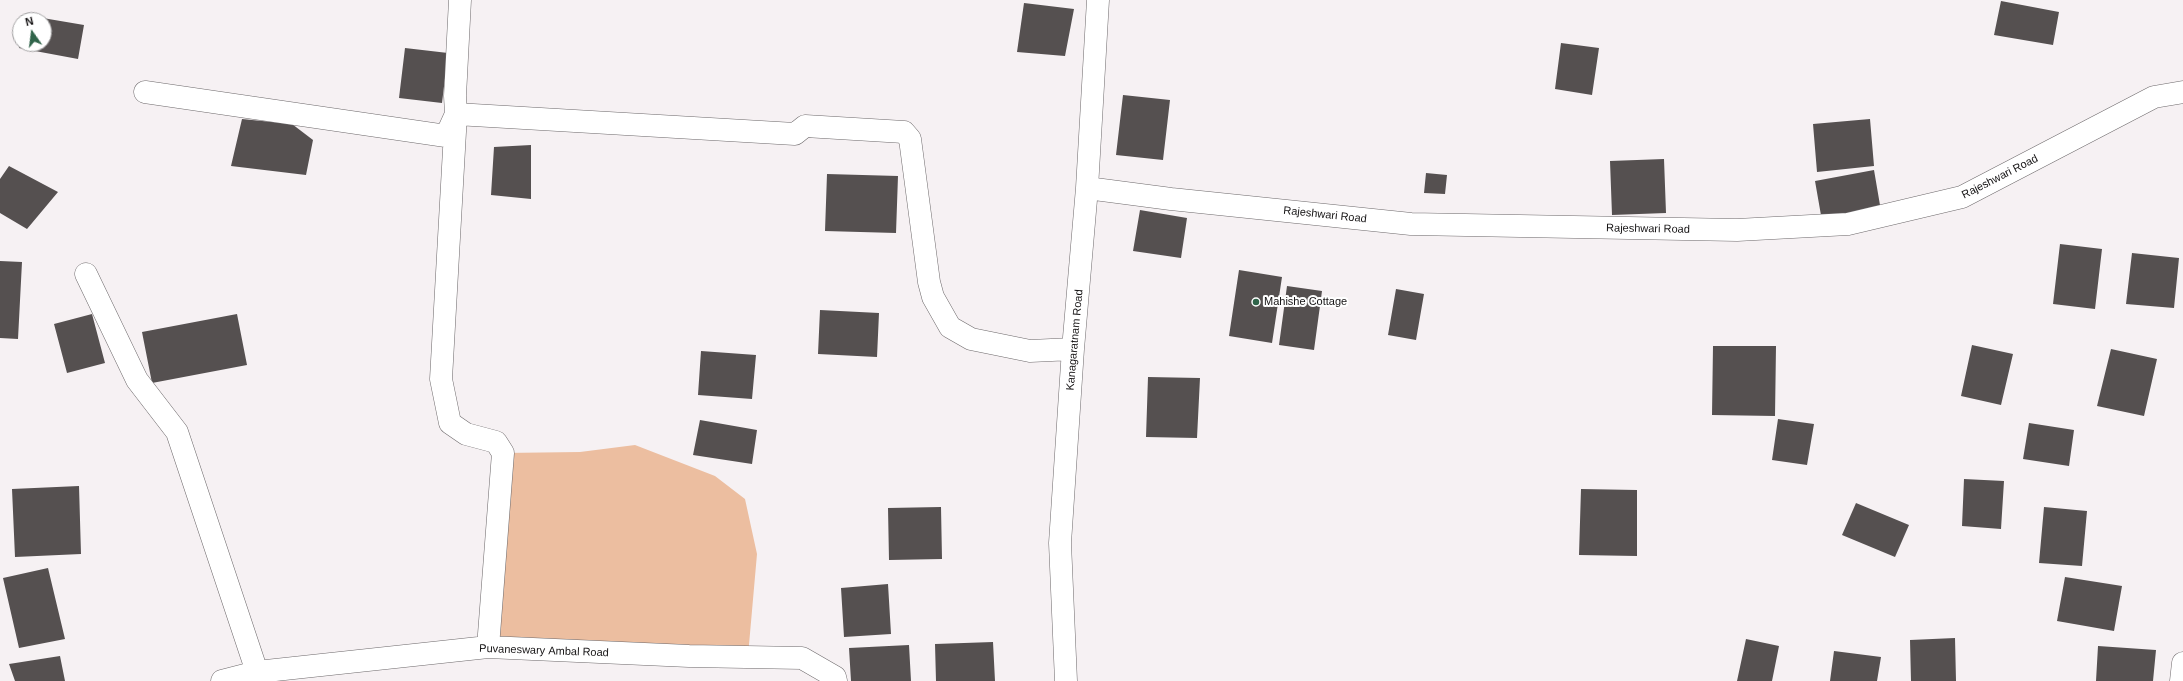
<!DOCTYPE html>
<html>
<head>
<meta charset="utf-8">
<style>
	body { margin:0 }
	#map { position:relative; width:2183px; height:681px; overflow:hidden; background:#f6f1f3; font-family:Arial,sans-serif }
	canvas { display:block }
	.north { position:absolute; left:12px; top:12px; width:40px; height:40px; box-sizing:border-box; background:#fff; border:1px solid #a1a0a1; border-radius:50%; rotate:346deg; font-size:11px; font-weight:700; line-height:16px; text-align:center; color:#141213 }
	.north::after { content:''; display:block; margin:auto; width:14px; height:18px; background:#30644a; clip-path:polygon(50% 0,100% 100%,50% 72%,0 100%) }
</style>
</head>
<body>
<div id="map">
<canvas width="2183" height="681"></canvas>
<div class="north">N</div>
</div>
<script>
const ctx = document.querySelector('canvas').getContext('2d');
ctx.lineJoin = 'round';
function fillPath(path, color) { ctx.fillStyle = color; ctx.fill(path, 'evenodd'); }
const shape = rows => new Path2D(rows.map(r => 'M' + r).join(''));
function strokePath(path, color, width, dash) { ctx.strokeStyle = color; ctx.lineWidth = width; ctx.lineCap = dash ? 'butt' : 'round'; ctx.setLineDash(dash || []); ctx.stroke(path); }
function drawText(font, color, halo, rows, align = 'center') {
  ctx.font = font + ' Arial,sans-serif'; ctx.lineWidth = 4; ctx.setLineDash([]); ctx.textBaseline = 'middle'; ctx.strokeStyle = halo; ctx.fillStyle = color; for (const [text, x, y, turn = 0] of rows) {
    ctx.save(); ctx.translate(x, y); ctx.rotate((+turn || 0) * Math.PI / 180); ctx.textAlign = isNaN(turn) ? turn : align; if (halo) ctx.strokeText(text, 0, 0); ctx.fillText(text, 0, 0); ctx.restore();
  }
}
fillPath(shape([
	[635,445,715,476,745,499,757,554,748,656,488,647,503,453,580,452]
]), '#ecbea0');
fillPath(shape([
	[2001,1,2059,12,2053,45,1994,35],
	[1024,3,1074,9,1065,56,1017,52],
	[25,15,84,25,78,59,19,48,20,44,44,44,44,20,24,20],
	[1561,43,1599,48,1592,95,1555,89],
	[405,48,448,53,442,103,399,98],
	[1123,95,1170,100,1163,160,1116,155],
	[242,119,292,124,313,140,306,175,231,166],
	[1870,119,1874,166,1817,172,1813,124],
	[531,145,531,199,491,195,494,147],
	[1664,159,1666,213,1612,215,1610,161],
	[9,166,58,192,27,229,0,213,0,179],
	[1874,170,1881,211,1822,221,1815,181],
	[1426,173,1447,175,1445,194,1424,193],
	[827,174,898,176,896,233,825,231],
	[1140,210,1187,218,1181,258,1133,251],
	[2060,244,2102,249,2095,309,2053,304],
	[2132,253,2179,258,2174,308,2126,304],
	[0,261,22,262,18,339,0,338],
	[1239,270,1282,277,1272,343,1229,336],
	[1287,286,1322,291,1314,350,1279,345],
	[1396,289,1424,294,1416,340,1388,335],
	[820,310,879,313,877,357,818,354],
	[92,314,105,363,67,373,54,324],
	[237,314,247,365,152,383,142,332],
	[1972,345,2013,354,2001,405,1961,396],
	[1713,346,1776,346,1775,416,1712,415],
	[2111,349,2157,359,2144,416,2097,406],
	[701,351,756,355,752,399,698,395],
	[1148,377,1200,378,1197,438,1146,437],
	[1778,419,1814,424,1807,465,1772,460],
	[700,420,757,430,752,464,693,455],
	[2029,423,2074,430,2069,466,2023,459],
	[1964,479,2004,481,2001,529,1962,526],
	[79,486,81,554,15,557,12,489],
	[1581,489,1637,490,1637,556,1579,555],
	[1856,503,1909,525,1895,557,1842,535],
	[941,507,942,559,889,560,888,508],
	[2044,507,2087,511,2082,566,2039,563],
	[48,568,65,639,19,648,3,578],
	[2065,577,2122,586,2114,631,2057,621],
	[888,584,891,634,844,637,841,588],
	[1955,638,1956,681,1911,681,1910,640],
	[1746,639,1779,646,1772,681,1737,681],
	[993,642,995,681,936,681,935,644],
	[909,645,911,681,851,681,849,648],
	[2098,646,2156,650,2153,681,2096,681],
	[1834,651,1881,657,1877,681,1830,681],
	[60,656,65,681,15,681,9,664]
]), '#555050');
const minor = shape([
	[460,0,455,96,456,114,441,379,450,423,466,434,496,442,503,453,488,647],
	[145,92,446,136,456,114,795,134,805,126,904,132,910,139,929,282,933,297,950,327,971,339,1030,351,1073,349],
	[1087,188,1171,199,1411,224,1737,230,1848,224,1962,197,2154,97,2183,92],
	[86,274,137,380,177,432,257,672],
	[222,681,257,672,488,647,689,656,802,658,835,677,836,681],
	[1066,681,1060,543,1073,349,1087,188,1098,0],
	[2181,681,2183,663]
]);
strokePath(minor, '#6d696b', 23);
strokePath(minor, '#fff', 22);
for (const [x, y, r, color] of [
	[1256,302,4,"#30644a"]
]) { const dot = new Path2D(); dot.arc(x, y, r, 0, 2 * Math.PI); ctx.fillStyle = color; ctx.fill(dot); strokePath(dot, '#fff', 1.5); }
drawText('11px', '#141213', '#fff', [
	["Rajeshwari Road",2000,177,-27],
	["Rajeshwari Road",1325,215,6],
	["Rajeshwari Road",1648,229,1],
	["Kanagaratnam Road",1075,340,-85],
	["Puvaneswary Ambal Road",544,651,2]
]);
drawText('11px', '#141213', '#fff', [
	["Mahishe Cottage",1264,302]
], 'left');
</script>
</body>
</html>
